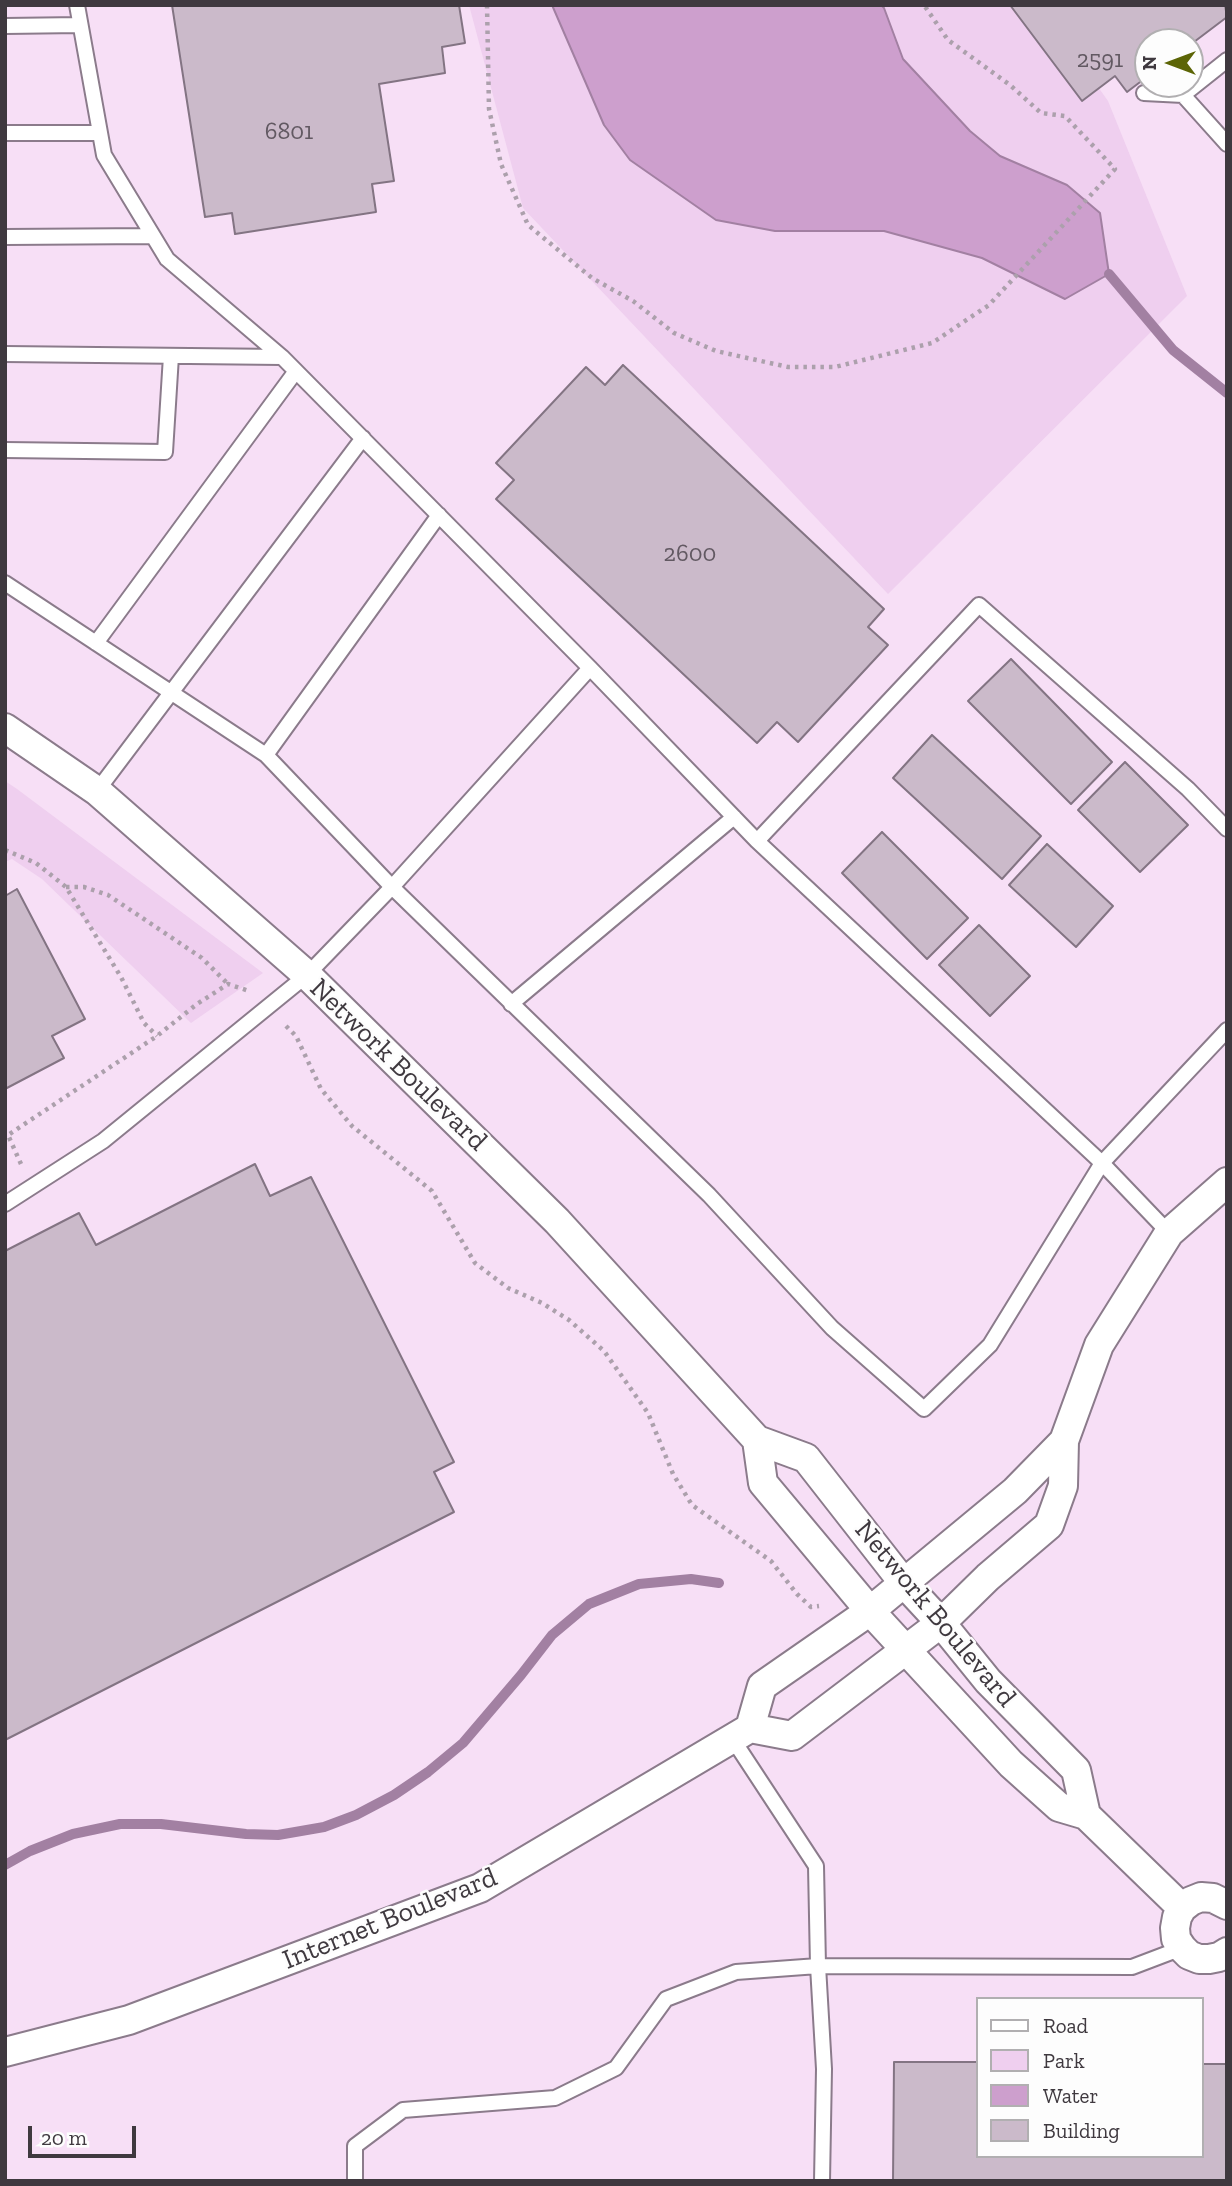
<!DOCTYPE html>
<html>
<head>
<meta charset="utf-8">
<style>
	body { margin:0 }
	#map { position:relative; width:1232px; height:2186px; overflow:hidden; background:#fbeafb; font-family:"Zilla Slab",serif }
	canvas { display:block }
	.frame { position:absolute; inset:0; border:7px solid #3f393f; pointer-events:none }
	.legend { position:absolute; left:976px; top:1997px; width:228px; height:161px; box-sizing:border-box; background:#fdfdfd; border:2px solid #b1afb1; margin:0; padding:9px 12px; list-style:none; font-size:21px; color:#3f393f }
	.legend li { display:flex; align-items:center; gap:14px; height:35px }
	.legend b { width:35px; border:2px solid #b1afb1 }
	.north { position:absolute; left:1134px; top:28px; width:70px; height:70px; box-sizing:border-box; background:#fdfdfd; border:2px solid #b1afb1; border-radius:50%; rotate:270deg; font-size:19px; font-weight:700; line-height:28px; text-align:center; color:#3f393f }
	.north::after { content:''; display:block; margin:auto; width:24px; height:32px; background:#5c6506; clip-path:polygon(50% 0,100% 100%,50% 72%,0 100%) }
	.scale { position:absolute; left:28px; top:2126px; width:108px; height:32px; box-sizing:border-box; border:4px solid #3f393f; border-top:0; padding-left:9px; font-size:21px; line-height:24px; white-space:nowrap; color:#3f393f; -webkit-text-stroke:5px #fdfdfd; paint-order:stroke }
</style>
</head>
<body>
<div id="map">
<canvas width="1232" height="2186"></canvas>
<div class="frame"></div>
<ul class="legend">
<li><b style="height:9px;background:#fff"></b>Road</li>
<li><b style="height:19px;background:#efcfef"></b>Park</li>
<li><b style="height:19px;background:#cd9fcd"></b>Water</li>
<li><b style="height:19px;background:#cbbaca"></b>Building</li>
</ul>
<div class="north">N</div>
<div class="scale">20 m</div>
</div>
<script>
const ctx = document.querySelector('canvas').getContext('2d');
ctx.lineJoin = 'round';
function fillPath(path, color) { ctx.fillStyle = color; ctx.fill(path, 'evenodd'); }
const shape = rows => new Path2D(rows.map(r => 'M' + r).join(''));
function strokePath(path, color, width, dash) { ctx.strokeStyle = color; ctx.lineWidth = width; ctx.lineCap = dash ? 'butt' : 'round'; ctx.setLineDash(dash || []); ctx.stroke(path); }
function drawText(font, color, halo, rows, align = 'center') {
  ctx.font = font + ' "Zilla Slab",serif'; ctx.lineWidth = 5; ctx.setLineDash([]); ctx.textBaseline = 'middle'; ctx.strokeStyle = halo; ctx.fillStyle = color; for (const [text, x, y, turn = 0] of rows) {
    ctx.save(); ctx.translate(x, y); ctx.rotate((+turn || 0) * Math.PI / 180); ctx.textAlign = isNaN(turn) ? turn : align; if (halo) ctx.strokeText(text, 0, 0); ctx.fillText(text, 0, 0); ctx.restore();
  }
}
fillPath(shape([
	[5,5,1227,5,1227,2181,5,2181],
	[1148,42,1190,42,1190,84,1148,84],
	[978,1999,1202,1999,1202,2156,978,2156]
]), '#f7dff6');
fillPath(shape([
	[469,5,1040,5,1108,101,1187,296,888,594,523,208],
	[5,781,17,789,263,973,191,1023,42,879,12,859,5,862]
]), '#efcfef');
const water = shape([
	[552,5,881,5,884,8,903,59,970,131,1000,156,1067,185,1100,213,1109,274,1065,299,982,258,884,231,775,231,716,220,630,160,604,125,552,5]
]);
fillPath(water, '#cd9fcd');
strokePath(water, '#a280a2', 2);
strokePath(shape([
	[1109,274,1173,350,1227,393],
	[5,1865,30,1851,73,1834,120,1824,161,1824,246,1834,278,1835,324,1827,356,1815,394,1795,428,1772,463,1743,521,1675,552,1635,589,1604,639,1584,691,1579,719,1583]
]), '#a280a2', 10);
const building = shape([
	[172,5,459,5,465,43,442,47,445,73,379,84,394,181,372,184,376,212,235,234,232,213,205,217,172,5],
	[1010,5,1225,5,1227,17,1190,45,1190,42,1148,42,1148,76,1127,92,1115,76,1082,101,1010,5],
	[623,365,884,609,868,627,888,645,798,742,777,722,757,743,496,499,514,480,496,463,586,367,605,385,623,365],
	[1011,659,1112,762,1071,804,968,701,1011,659],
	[932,735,1041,836,1002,879,893,778,932,735],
	[1125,762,1188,825,1140,872,1078,810,1125,762],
	[882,832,968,918,927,959,842,873,882,832],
	[1047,844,1113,906,1076,947,1009,885,1047,844],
	[17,889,85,1019,52,1036,64,1058,5,1089,5,896,17,889],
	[979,925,1030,976,990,1016,939,965,979,925],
	[255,1164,270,1196,311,1177,454,1462,434,1472,454,1512,5,1740,5,1251,79,1213,96,1245,255,1164],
	[894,2062,978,2062,978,2156,1202,2156,1202,2064,1227,2064,1227,2181,893,2181,894,2062]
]);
fillPath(building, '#cbbaca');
strokePath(building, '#837483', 2);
const service = shape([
	[77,5,104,155,167,259,282,357,590,668,757,841,1102,1163,1169,1233],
	[5,26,80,25],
	[1227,60,1183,95,1227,144],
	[1144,93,1183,95],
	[5,133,100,133],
	[5,237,153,236],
	[5,354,282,357],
	[5,450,165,452,171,356],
	[439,515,266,755,392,887,709,1195,832,1328,924,1409,990,1345,1102,1163,1227,1030],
	[5,583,266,755],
	[96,643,296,371],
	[97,791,363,438],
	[757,841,979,605,1188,789,1227,829],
	[511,1004,734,817],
	[5,1204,103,1141,307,975,392,887,590,668],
	[732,1738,816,1866,818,1966,824,2069,822,2181],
	[355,2181,355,2146,403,2110,555,2098,616,2068,666,1999,736,1972,818,1966,1132,1967,1182,1948]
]);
const minor = shape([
	[5,728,97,791,307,975,557,1221,757,1440,806,1458,903,1582,941,1623,988,1681,1076,1770,1086,1815],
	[757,1440,763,1483,870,1611,1011,1764,1059,1807,1086,1815,1182,1908],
	[750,1728,762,1686,870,1611,1015,1491,1064,1441],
	[1227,1905,1213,1898,1201,1897,1191,1901,1182,1908,1177,1917,1175,1928,1176,1939,1182,1948,1189,1955,1199,1959,1209,1959,1219,1957,1227,1952],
	[5,2052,129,2020,480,1888,750,1728,792,1736,941,1623,988,1577,1049,1525,1063,1486,1064,1441,1099,1345,1169,1233,1227,1182]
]);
strokePath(service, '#8b7b8b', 18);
strokePath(minor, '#8b7b8b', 32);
strokePath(shape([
	[487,5,489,109,501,164,528,225,592,278,633,301,674,333,716,351,788,367,835,367,932,343,989,305,1115,169,1065,116,1041,113,1010,85,948,40,924,5],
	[5,850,36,863,66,887,121,977,144,1023,157,1036],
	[66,887,84,887,108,895,202,958,228,984],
	[286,1026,296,1036,321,1089,352,1126,432,1191,475,1263,508,1288,542,1303,569,1320,604,1351,648,1413,673,1474,692,1505,771,1561,797,1594,811,1607,819,1606],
	[21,1164,8,1135,157,1036,197,1004,228,984,249,991]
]), '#aca0ac', 4.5, [3.5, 5]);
strokePath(service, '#fff', 14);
strokePath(minor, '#fff', 28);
drawText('24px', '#625962', null, [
	["2591",1100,60],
	["6801",289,132],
	["2600",690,554]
]);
drawText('28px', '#3f393f', '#fdfdfd', [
	["Network Boulevard",398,1065,44],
	["Network Boulevard",935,1614,50],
	["Internet Boulevard",390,1919,-22]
]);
</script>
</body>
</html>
